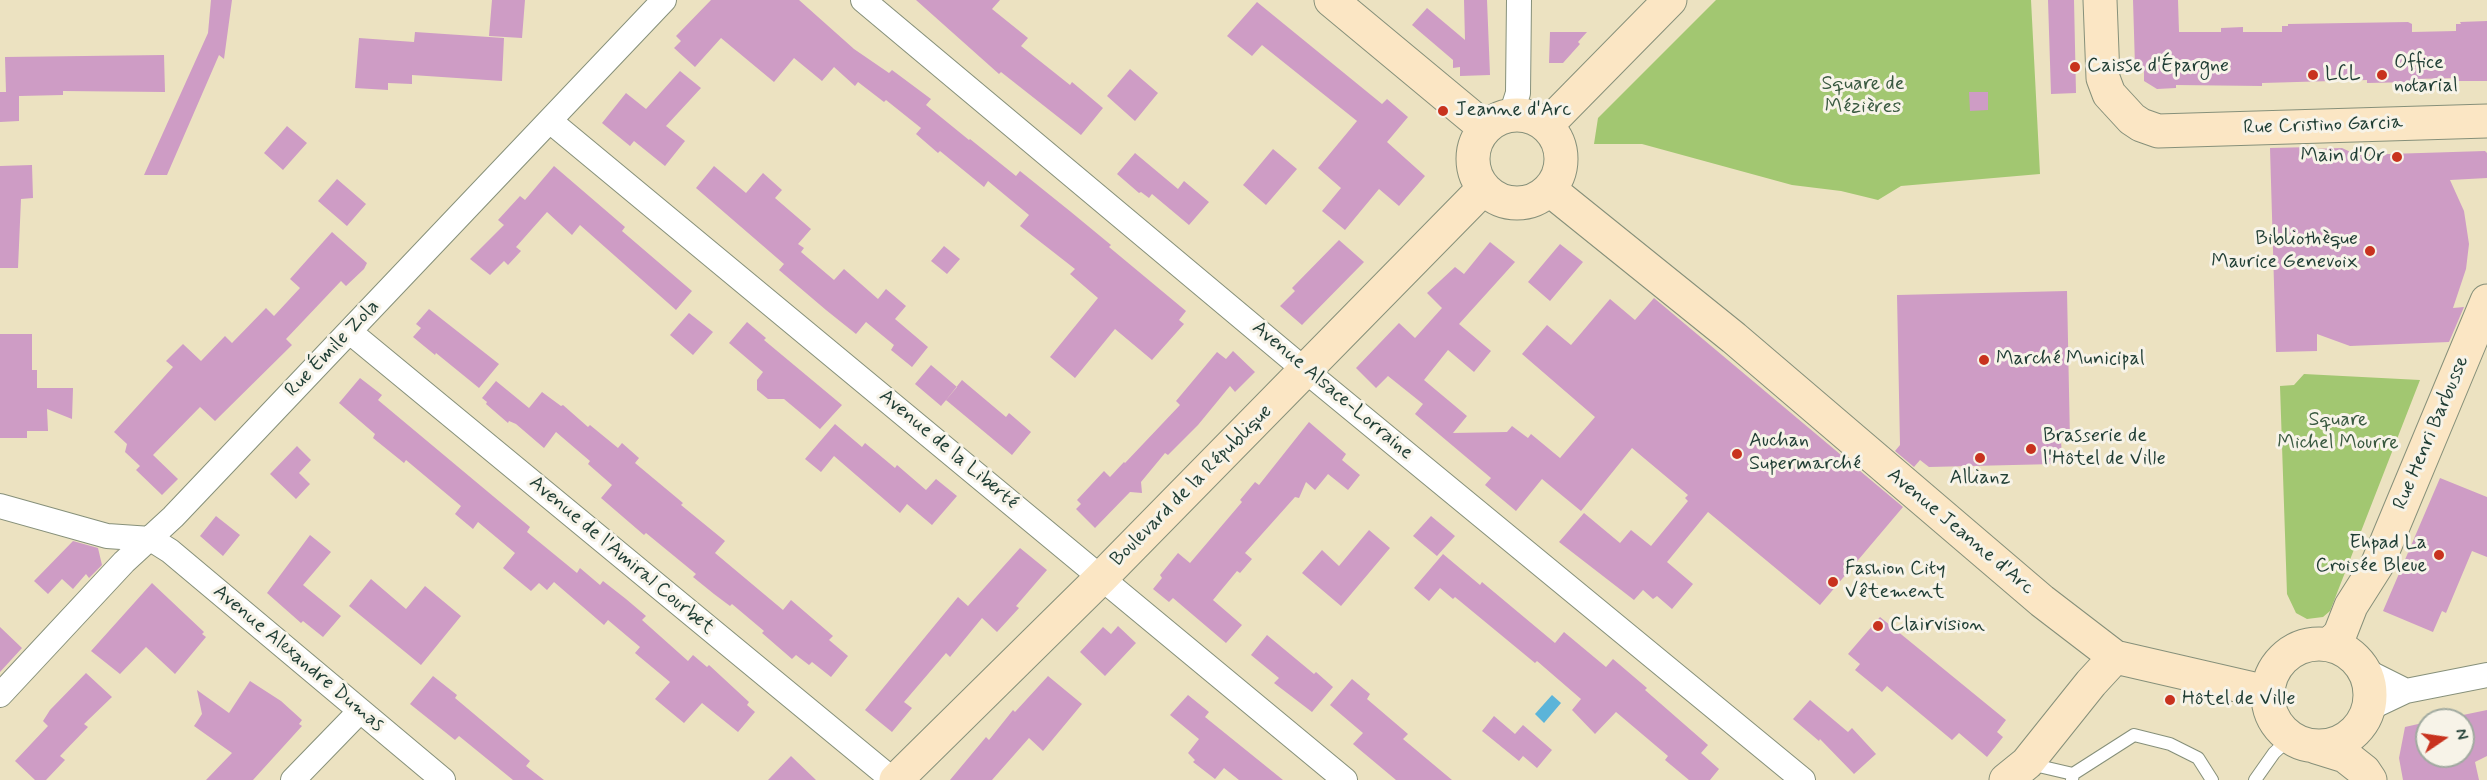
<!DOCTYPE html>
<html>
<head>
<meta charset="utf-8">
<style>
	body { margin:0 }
	#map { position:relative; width:2487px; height:780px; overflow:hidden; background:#ece2c1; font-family:Mynerve,sans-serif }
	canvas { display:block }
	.north { position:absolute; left:2415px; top:708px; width:60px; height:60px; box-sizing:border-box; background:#f7f3e8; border:2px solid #a1aaa0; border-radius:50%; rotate:77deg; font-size:16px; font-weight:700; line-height:24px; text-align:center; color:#1f3d34 }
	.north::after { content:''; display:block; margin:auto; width:21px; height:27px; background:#c8321e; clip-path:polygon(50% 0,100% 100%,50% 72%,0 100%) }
</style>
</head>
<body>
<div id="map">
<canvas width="2487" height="780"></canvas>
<div class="north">N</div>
</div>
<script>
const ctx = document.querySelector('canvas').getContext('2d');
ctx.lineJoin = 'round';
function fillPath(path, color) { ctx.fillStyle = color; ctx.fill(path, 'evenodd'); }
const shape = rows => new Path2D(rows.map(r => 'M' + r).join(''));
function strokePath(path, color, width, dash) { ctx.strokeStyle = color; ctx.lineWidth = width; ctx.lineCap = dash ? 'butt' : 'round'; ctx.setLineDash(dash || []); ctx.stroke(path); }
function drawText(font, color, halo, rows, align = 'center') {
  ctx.font = font + ' Mynerve,sans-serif'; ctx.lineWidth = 6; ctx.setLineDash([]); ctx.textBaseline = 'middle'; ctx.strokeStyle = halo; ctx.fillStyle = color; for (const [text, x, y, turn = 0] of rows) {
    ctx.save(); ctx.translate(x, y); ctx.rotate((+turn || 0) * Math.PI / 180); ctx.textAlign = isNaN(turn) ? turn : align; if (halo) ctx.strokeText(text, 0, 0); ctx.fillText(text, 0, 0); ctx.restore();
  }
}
fillPath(shape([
	[1716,0,2031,0,2040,174,1901,186,1878,200,1841,191,1792,185,1642,144,1594,144,1598,118],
	[2304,374,2420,380,2330,611,2323,617,2307,619,2296,613,2287,594,2280,386,2294,385]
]), '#a2c771');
fillPath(shape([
	[1552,695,1561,703,1544,723,1535,714]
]), '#5bb4d9');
fillPath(shape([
	[211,0,232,0,224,59,219,55,167,175,144,175,208,33],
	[492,0,525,0,522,38,489,36],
	[711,0,799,0,854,49,889,73,892,70,931,99,926,105,969,140,970,139,1016,176,1020,171,1071,212,1111,245,1109,247,1186,311,1179,320,1184,324,1152,360,1115,329,1075,378,1050,357,1098,298,1070,274,1075,269,1020,226,1029,215,988,181,984,187,940,151,938,153,916,134,921,128,886,100,884,102,858,82,855,86,834,67,822,81,794,58,774,82,721,38,695,67,674,48,681,41,676,36],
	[916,0,1000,0,992,9,1028,38,1021,46,1070,85,1072,82,1103,108,1081,135,1001,72,999,74],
	[1464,0,1487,0,1490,75,1460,76,1460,67,1453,68,1453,60,1412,25,1427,8,1465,40],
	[2048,0,2074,0,2076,93,2051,94],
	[2133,0,2178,0,2179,32,2221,32,2221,28,2243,27,2243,32,2282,32,2282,26,2288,26,2288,24,2408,22,2412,24,2412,32,2456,31,2456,24,2461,24,2460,22,2487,21,2487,81,2455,81,2455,78,2415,79,2415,82,2367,83,2367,80,2262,83,2262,86,2176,85,2176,88,2157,89,2144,81,2144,66,2135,66],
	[1257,2,1382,104,1387,99,1408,117,1387,142,1425,176,1399,206,1379,189,1345,230,1322,211,1341,188,1318,168,1357,121,1262,45,1252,56,1227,36],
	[415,32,504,38,502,81,412,75,412,84,388,83,388,90,355,88,359,38,414,42],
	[1550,32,1587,32,1578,42,1580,44,1563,63,1549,63],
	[164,55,165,92,63,91,63,95,19,96,19,121,0,122,0,92,6,92,5,57],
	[1130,69,1158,93,1135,121,1107,96],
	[680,71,701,88,666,126,685,141,665,166,634,141,630,146,602,123,626,93,646,109],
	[1969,92,1988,92,1988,110,1970,111],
	[287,126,307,143,283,170,264,153],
	[2312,147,2312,149,2342,148,2357,155,2485,151,2487,153,2487,178,2450,180,2464,211,2469,244,2466,269,2453,308,2464,307,2449,342,2350,346,2317,334,2317,351,2276,352,2270,148],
	[1273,149,1297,169,1266,205,1243,185],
	[1135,153,1178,189,1184,181,1209,202,1189,225,1152,194,1149,198,1141,192,1139,193,1117,174],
	[32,165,33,198,21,199,18,268,0,268,0,166],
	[554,166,625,227,622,231,692,291,676,310,580,225,572,235,547,212,516,247,521,251,508,265,504,261,490,275,470,259,504,225,498,220,520,196,525,200],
	[714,166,746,193,763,173,782,190,775,198,811,229,798,244,804,248,801,252,834,280,844,269,878,299,886,289,906,306,895,319,928,347,912,367,891,350,894,345,866,322,856,334,826,310,779,270,784,264,696,188],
	[337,179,366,204,347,226,318,201],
	[332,232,367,263,364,269,346,286,341,281,286,339,292,345,215,421,200,407,153,455,178,479,162,495,136,470,140,466,125,452,127,444,114,432,173,367,166,361,183,344,201,361,225,336,232,343,266,308,274,316,300,288,290,279],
	[1339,240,1364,262,1302,325,1280,306,1295,291,1292,288],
	[1490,242,1515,262,1459,324,1491,351,1474,372,1448,350,1424,380,1467,416,1453,433,1507,432,1512,426,1528,438,1531,434,1560,458,1595,417,1522,354,1547,325,1571,345,1610,299,1635,320,1654,298,1903,507,1820,605,1708,512,1667,562,1693,584,1672,609,1657,596,1653,599,1643,590,1634,600,1559,542,1584,513,1620,543,1631,530,1651,546,1688,501,1685,498,1688,495,1632,448,1581,511,1542,479,1516,511,1485,485,1491,478,1415,414,1423,404,1388,376,1376,388,1356,368,1399,323,1415,338,1442,308,1427,293,1455,267,1464,274],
	[1560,244,1583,262,1550,301,1528,282],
	[944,246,960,259,947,274,931,261],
	[2067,291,2070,441,2061,441,2062,455,2055,464,1929,467,1920,460,1914,467,1895,451,1900,445,1897,295],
	[429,309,499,364,479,388,436,353,435,355,413,337,421,328,416,324],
	[689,313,713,332,693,355,670,335],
	[747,322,766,338,764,340,842,405,820,429,784,399,768,399,757,390,757,380,763,372,729,343],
	[0,334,32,334,32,370,37,370,37,388,73,388,72,419,47,409,48,431,27,431,27,438,0,438],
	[1233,351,1255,372,1235,392,1230,386,1198,425,1168,455,1165,453,1141,482,1142,493,1130,492,1095,528,1076,509,1081,504,1077,500,1104,471,1110,477,1124,462,1125,463,1180,405,1176,401,1217,352,1226,359],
	[931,365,957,387,941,406,915,384],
	[360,378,382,395,378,400,530,527,527,532,577,573,580,568,600,585,603,581,626,599,646,616,642,620,688,661,693,655,707,667,709,665,749,702,747,705,755,712,738,732,702,703,684,723,655,699,670,682,635,653,640,647,608,620,604,625,554,582,547,590,539,583,531,591,503,568,515,553,478,522,473,529,455,514,461,506,406,460,404,463,373,438,375,434,339,403],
	[962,380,1006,417,1009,413,1031,432,1012,455,946,400],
	[496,381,529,408,542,392,561,406,563,405,588,427,590,425,618,448,622,443,639,458,635,463,683,503,681,505,725,541,715,553,783,610,791,600,833,636,829,640,848,656,831,677,812,662,809,665,796,655,792,659,762,633,764,631,732,604,730,606,714,594,693,577,696,574,646,533,644,535,601,498,612,485,588,464,590,461,556,432,544,448,516,424,509,421,508,423,486,404,487,402,482,398],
	[1309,422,1346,454,1342,460,1360,475,1348,490,1328,474,1315,490,1306,482,1299,498,1295,497,1245,553,1252,559,1240,573,1237,571,1213,600,1242,625,1226,643,1173,598,1169,602,1153,589,1162,578,1160,575,1178,553,1190,563,1242,502,1240,500,1255,482,1259,485],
	[835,424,862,447,865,443,895,468,897,465,926,490,936,479,957,496,932,525,907,504,900,513,834,456,821,472,805,459],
	[297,446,311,460,299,473,310,484,296,499,270,474],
	[2440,478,2487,497,2487,557,2472,551,2446,613,2442,611,2433,632,2383,611],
	[216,516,240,535,223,556,200,536],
	[1431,516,1455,536,1437,556,1413,536],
	[1369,530,1390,548,1341,606,1302,573,1322,550,1339,566],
	[310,535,331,552,303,585,341,616,323,637,303,621,301,623,267,593],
	[73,541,98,548,102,565,89,578,86,574,73,589,62,579,48,594,34,581],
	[1020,548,1047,570,1016,606,1019,608,997,632,982,618,950,657,946,653,904,702,912,708,892,732,865,710,958,597,968,606],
	[1443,554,1480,585,1482,582,1555,643,1564,632,1606,667,1613,659,1647,688,1645,690,1708,745,1701,753,1719,769,1710,780,1689,780,1665,760,1668,756,1616,712,1595,734,1572,710,1581,699,1537,661,1535,663,1455,597,1453,599,1440,588,1429,601,1414,588],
	[371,579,406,609,425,586,461,616,421,665,349,606],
	[152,583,204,632,202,634,206,637,175,674,146,647,120,674,91,651],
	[1880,617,2006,720,1997,732,2003,737,1987,757,1959,733,1952,740,1887,686,1882,692,1855,670,1860,664,1848,654],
	[1118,626,1136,643,1105,676,1080,652,1103,627,1111,634],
	[0,627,22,648,0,672],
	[1267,635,1314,674,1316,672,1333,687,1312,712,1274,683,1279,678,1251,655],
	[86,673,112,697,84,724,88,727,60,756,65,760,46,780,35,780,15,761,48,726,43,721,50,710],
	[433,676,457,695,455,698,530,761,526,766,544,780,513,780,459,736,455,740,410,704],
	[1048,676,1082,704,1043,751,1029,738,992,780,950,780,986,737,989,740,1013,710,1015,712],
	[1352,679,1370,694,1367,699,1408,734,1403,739,1452,780,1396,780,1353,744,1363,733,1330,705],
	[250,681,281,701,302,720,299,724,302,726,253,780,206,780,232,753,194,726,202,714,197,690,229,713],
	[1188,695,1209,712,1205,717,1283,780,1239,780,1224,768,1215,779,1193,762,1195,760,1188,753,1199,739,1170,715],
	[1810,700,1848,732,1852,728,1876,754,1854,774,1820,739,1819,741,1793,719],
	[2487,710,2487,756,2475,762,2479,780,2403,780,2399,758,2405,727,2427,722,2427,756,2463,756,2463,720,2439,720],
	[1494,716,1515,734,1523,725,1552,750,1537,768,1523,756,1519,761,1482,731],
	[791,756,816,780,768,780]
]), '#ce9cc5');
const lane = shape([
	[2030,764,2073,774],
	[2072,780,2073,774,2134,735,2170,744,2198,758,2212,780],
	[2255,780,2274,753,2290,738]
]);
const street = shape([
	[863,0,1306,371,1803,780],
	[1511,115,1518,93,1519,0],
	[550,121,1345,780],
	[350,332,893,780],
	[0,506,107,536,151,539],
	[151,539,170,551,443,780],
	[2362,669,2406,691],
	[0,695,124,562,173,517,664,0],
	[2368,709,2406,691,2487,675],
	[293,780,360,711]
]);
const secondary = shape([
	[1331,0,1485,128],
	[2100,0,2103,78,2109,94,2132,119,2141,125,2158,131,2487,121],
	'1473 159a44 44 0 1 1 88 0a44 44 0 1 1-88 0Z',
	[1546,126,1670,0],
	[1549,189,1734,338,2042,601,2115,657,2267,692],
	[2326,644,2331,643,2340,634,2351,606,2377,565,2487,301],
	'2268 695a51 51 0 1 1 102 0a51 51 0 1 1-102 0Z',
	[2316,747,2345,756,2364,771,2370,780],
	[896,780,1102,577,1484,188],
	[2006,780,2027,763,2091,683,2115,657]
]);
strokePath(lane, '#86907a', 14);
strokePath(street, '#86907a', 26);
strokePath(secondary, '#86907a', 35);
strokePath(lane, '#fff', 12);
strokePath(street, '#fff', 24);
strokePath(secondary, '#fbe6c4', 33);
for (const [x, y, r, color] of [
	[2075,67,6,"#c8321e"],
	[2313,75,6,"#c8321e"],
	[2382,75,6,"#c8321e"],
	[1443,111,6,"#c8321e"],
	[2397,157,6,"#c8321e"],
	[2370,251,6,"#c8321e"],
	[1984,360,6,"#c8321e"],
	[2031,449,6,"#c8321e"],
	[1737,454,6,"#c8321e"],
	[1980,458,6,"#c8321e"],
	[2439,555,6,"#c8321e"],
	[1833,582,6,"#c8321e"],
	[1878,626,6,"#c8321e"],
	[2170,700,6,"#c8321e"]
]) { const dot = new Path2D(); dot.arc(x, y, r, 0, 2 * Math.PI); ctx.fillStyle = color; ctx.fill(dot); strokePath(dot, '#f7f3e8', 2); }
drawText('20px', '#1f3d34', '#f7f3e8', [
	["Office",2394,64],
	["notarial",2394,87],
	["Caisse d'Épargne",2087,67],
	["LCL",2325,75],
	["Jeanne d'Arc",1455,111],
	["Main d'Or",2385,157,"right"],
	["Bibliothèque",2358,240,"right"],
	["Maurice Genevoix",2358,263,"right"],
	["Marché Municipal",1996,360],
	["Brasserie de",2043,437],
	["l'Hôtel de Ville",2043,460],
	["Auchan",1749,442],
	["Supermarché",1749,465],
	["Allianz",1980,479,"center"],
	["Ehpad La",2427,544,"right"],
	["Croisée Bleue",2427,567,"right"],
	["Fashion City",1845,570],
	["Vêtement",1845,593],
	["Clairvision",1890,626],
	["Hôtel de Ville",2182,700]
], 'left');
drawText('20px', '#395940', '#f7f3e8', [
	["Square de",1863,85],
	["Mézières",1863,108],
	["Square",2338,421],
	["Michel Mourre",2338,444]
]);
drawText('20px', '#1f3d34', '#f7f3e8', [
	["Rue Cristino Garcia",2323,126,-2],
	["Rue Émile Zola",333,349,-46],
	["Avenue Alsace-Lorraine",1332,391,40],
	["Rue Henri Barbusse",2432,433,-67],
	["Avenue de la Liberté",948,450,40],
	["Boulevard de la République",1192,486,-45],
	["Avenue Jeanne d'Arc",1960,532,40],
	["Avenue de l'Amiral Courbet",621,556,40],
	["Avenue Alexandre Dumas",298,659,40]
]);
</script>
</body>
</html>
